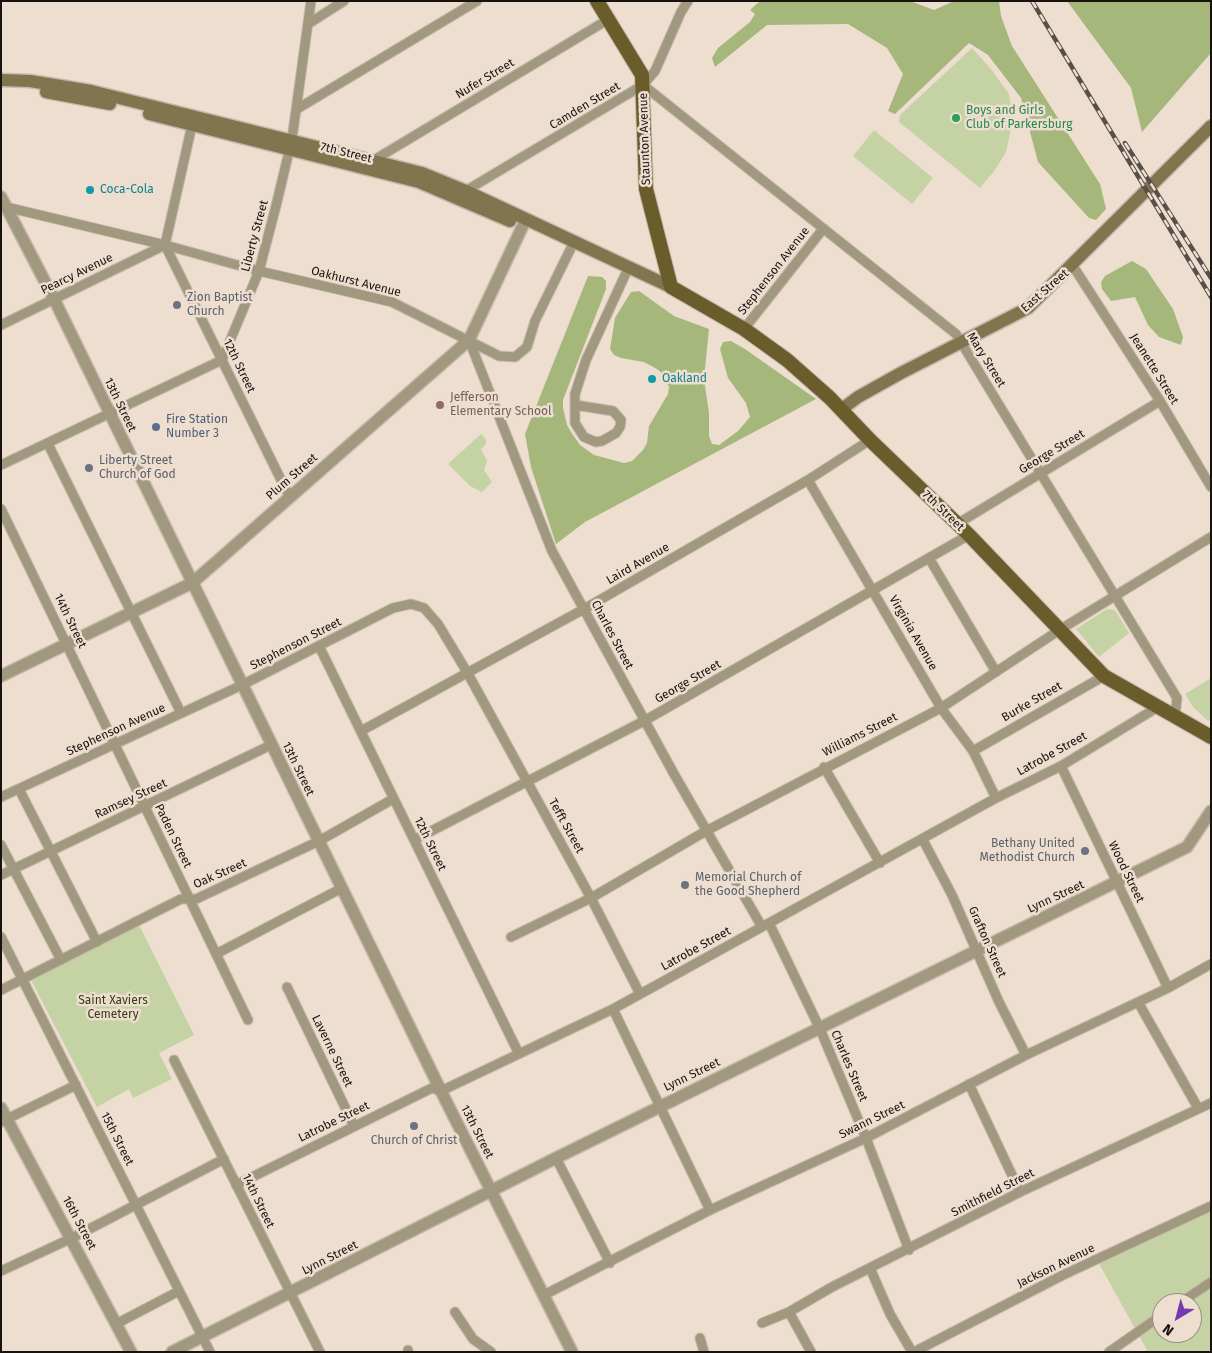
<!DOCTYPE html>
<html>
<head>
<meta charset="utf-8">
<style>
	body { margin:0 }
	#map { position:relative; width:1212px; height:1353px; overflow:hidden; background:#edded0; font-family:"Fira Sans",sans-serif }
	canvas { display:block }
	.frame { position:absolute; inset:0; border:2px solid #18130e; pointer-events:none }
	.north { position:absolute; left:1152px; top:1293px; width:50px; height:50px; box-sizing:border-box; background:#edded0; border:1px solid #988d82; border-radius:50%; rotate:217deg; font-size:14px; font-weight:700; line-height:20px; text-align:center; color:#18130e }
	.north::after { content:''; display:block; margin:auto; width:18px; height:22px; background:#7739ae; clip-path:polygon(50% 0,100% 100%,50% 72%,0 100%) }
</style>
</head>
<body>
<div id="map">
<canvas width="1212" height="1353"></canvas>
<div class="frame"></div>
<div class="north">N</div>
</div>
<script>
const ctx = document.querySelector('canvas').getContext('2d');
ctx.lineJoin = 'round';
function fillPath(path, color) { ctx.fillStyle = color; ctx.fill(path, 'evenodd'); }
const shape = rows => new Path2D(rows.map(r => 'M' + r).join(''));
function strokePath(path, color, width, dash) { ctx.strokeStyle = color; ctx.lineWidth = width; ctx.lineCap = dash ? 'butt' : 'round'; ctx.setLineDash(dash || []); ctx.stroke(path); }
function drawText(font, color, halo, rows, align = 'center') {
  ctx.font = font + ' "Fira Sans",sans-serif'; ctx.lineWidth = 5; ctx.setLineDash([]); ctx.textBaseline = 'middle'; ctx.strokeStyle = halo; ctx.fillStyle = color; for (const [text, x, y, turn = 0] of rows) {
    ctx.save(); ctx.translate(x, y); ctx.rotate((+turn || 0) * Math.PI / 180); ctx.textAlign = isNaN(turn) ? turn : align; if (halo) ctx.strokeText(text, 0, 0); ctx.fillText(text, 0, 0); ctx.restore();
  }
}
fillPath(shape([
	[972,48,991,69,1009,94,1013,120,1006,152,995,170,980,188,899,122,900,115],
	[874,130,933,178,912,204,853,156],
	[481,434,486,439,486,444,481,449,487,461,484,470,492,482,482,492,470,486,448,464],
	[1107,609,1115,610,1129,633,1099,657,1076,629],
	[1211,678,1211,719,1208,721,1193,707,1185,694],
	[139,925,194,1035,159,1053,172,1079,133,1098,129,1089,97,1107,31,980],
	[1211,1206,1211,1352,1148,1352,1097,1260],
	[1162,1303,1192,1303,1192,1333,1162,1333]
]), '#c5d3a4');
fillPath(shape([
	[760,1,910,1,934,10,954,1,999,1,1001,16,1012,46,1100,184,1106,209,1096,220,1089,218,1038,162,1021,98,988,55,969,43,895,114,888,111,903,74,887,48,848,24,767,25,715,67,712,58,718,48,750,22,755,14,750,10],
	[1067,1,1211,1,1211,53,1142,132,1131,88],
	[1132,261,1146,269,1173,309,1183,337,1181,345,1159,337,1148,325,1135,297,1111,301,1102,289,1101,282,1105,276],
	[588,276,602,277,606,281,606,289,563,400,563,408,567,425,571,432,580,445,594,455,624,463,632,461,643,450,647,443,649,426,668,394,669,387,663,374,657,369,644,362,621,358,614,355,610,349,615,318,631,292,639,291,674,316,709,329,704,379,709,413,709,436,712,444,719,445,738,431,750,417,746,403,728,378,720,349,723,342,731,341,745,349,816,399,585,522,556,544,531,467,525,434]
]), '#a6b77c');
const minor = shape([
	[308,24,344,1],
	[643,85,956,334,1177,698,1175,717],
	[297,109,477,1],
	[374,160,609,19],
	[462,193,643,85,655,71,681,12,688,1],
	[6,207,165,245,259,271,392,302,499,356,515,357,527,347,535,321,571,248],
	[165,245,290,498],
	[165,245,192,125],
	[1073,266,1160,401,1211,487],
	[1,325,165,245],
	[744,329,823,229],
	[469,340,552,551,674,774,762,927],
	[575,405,613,411,621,420,620,427,616,433,602,441,596,442,584,437,575,423,575,394,586,360,626,273],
	[48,444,181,713],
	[1,465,222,360,259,271,276,206,292,139,311,1],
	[808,480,941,708,973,751,996,798],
	[1,509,248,1020],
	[957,524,1160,401],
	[929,558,996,672],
	[319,646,519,1054],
	[361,731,584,609,808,480,870,440],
	[973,751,1104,676],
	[1061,766,1168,988],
	[824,767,880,863],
	[19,789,97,942],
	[1,797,242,685,393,608,411,604,424,608,438,624,467,672,591,898,640,994],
	[414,840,644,721,969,535],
	[923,840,952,895,999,1002,1026,1055],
	[1,845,61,960],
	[1,875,271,745],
	[769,923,820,1029,866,1138,909,1250],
	[1,937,210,1352],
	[511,937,591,898,706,831,941,708,1061,629,1211,537],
	[216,954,342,888],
	[287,987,354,1126],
	[1,990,181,899,196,899,319,841,393,799],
	[1138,1002,1198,1108],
	[613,1009,710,1210],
	[174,1060,320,1352],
	[969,1084,1020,1192],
	[1,1122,76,1085],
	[556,1158,610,1263],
	[236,1185,432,1088,441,1091,613,1009,996,798,1061,766,1158,707],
	[870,1268,890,1314,912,1352],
	[1,1271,72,1238,224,1159],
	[544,1295,710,1210,866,1138,1026,1055,1168,988,1211,964],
	[1180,1303,1211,1282],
	[455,1312,473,1339,491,1352],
	[789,1312,811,1352],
	[762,1323,789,1312,832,1287,1020,1192,1211,1103],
	[116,1324,179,1291],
	[700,1338,704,1352],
	[408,1350,408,1352],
	[914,1352,1063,1275,1211,1206],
	[1109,1352,1162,1315]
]);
const tertiary = shape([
	[1,197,54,299,441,1091,572,1352],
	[1,676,192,583,215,563,469,340,526,219],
	[1,1108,131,1352],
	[172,1352,556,1158,1187,847,1211,811]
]);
const secondary = shape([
	[1,80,30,81,91,91,422,173,466,191,671,287],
	[46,92,110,104],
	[149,114,419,182,510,221],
	[842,409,858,397,901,373,1028,308,1211,126]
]);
const primary = shape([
	[597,1,642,75,646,189,671,287,744,329,787,360,830,398,870,440,969,535,1104,676,1211,737]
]);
strokePath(minor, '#c7b9ad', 11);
strokePath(tertiary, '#c7b9ad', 14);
strokePath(secondary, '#c7b9ad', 15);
strokePath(primary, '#c7b9ad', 16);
strokePath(minor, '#a0997f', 9);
strokePath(tertiary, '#a0997f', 11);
strokePath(secondary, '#80754f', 12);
strokePath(primary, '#6a5c2b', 14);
const rail = shape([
	[1032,1,1211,297],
	[1125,143,1211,278]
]);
strokePath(rail, '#574f48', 4.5);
strokePath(rail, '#edded0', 2.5, [8]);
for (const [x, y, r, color] of [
	[956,118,5,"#2e9e5b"],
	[90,190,5,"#0f9aa8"],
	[177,305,5,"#6b7280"],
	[652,379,5,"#0f9aa8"],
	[440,405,5,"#8d6e63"],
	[156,427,5,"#5c6f8a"],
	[89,468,5,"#6b7280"],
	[1085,851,5,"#6b7280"],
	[685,885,5,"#6b7280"],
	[414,1126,5,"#6b7280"]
]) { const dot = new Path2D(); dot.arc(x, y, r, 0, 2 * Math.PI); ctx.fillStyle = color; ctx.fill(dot); strokePath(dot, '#edded0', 2); }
drawText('12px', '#18130e', '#edded0', [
	["Nufer Street",485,79,-31],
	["Camden Street",585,106,-31],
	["Staunton Avenue",645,139,-92],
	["7th Street",346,153,14],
	["Liberty Street",255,236,-75],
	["Stephenson Avenue",774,271,-52],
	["Pearcy Avenue",77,274,-26],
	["Oakhurst Avenue",356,282,14],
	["East Street",1045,291,-41],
	["Mary Street",986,360,58],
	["12th Street",239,366,64],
	["Jeanette Street",1154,369,58],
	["13th Street",120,405,64],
	["George Street",1052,452,-31],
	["Plum Street",292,477,-41],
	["7th Street",943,511,44],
	["Laird Avenue",638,564,-30],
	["14th Street",70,621,64],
	["Virginia Avenue",913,633,60],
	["Charles Street",612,635,62],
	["Stephenson Street",296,644,-27],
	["George Street",688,682,-30],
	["Burke Street",1032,702,-30],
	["Stephenson Avenue",116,730,-25],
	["Williams Street",860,735,-27],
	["Latrobe Street",1052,754,-29],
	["13th Street",298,769,64],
	["Ramsey Street",131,799,-25],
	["Tefft Street",566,826,61],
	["Paden Street",173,836,64],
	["12th Street",430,844,64],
	["Wood Street",1126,872,64],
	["Oak Street",220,874,-24],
	["Lynn Street",1056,897,-25],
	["Grafton Street",987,942,66],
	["Latrobe Street",696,949,-29],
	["Laverne Street",332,1051,64],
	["Charles Street",849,1066,67],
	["Lynn Street",692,1075,-26],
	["Swann Street",872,1120,-26],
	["Latrobe Street",334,1122,-26],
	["13th Street",477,1132,63],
	["15th Street",117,1139,63],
	["Smithfield Street",993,1193,-27],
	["14th Street",258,1201,64],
	["16th Street",79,1223,62],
	["Lynn Street",330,1258,-27],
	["Jackson Avenue",1056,1266,-26]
]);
drawText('12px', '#27864d', '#edded0', [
	["Boys and Girls",966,111],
	["Club of Parkersburg",966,125]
], 'left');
drawText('12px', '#0d838f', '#edded0', [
	["Coca-Cola",100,190],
	["Oakland",662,379]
], 'left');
drawText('12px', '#5b616d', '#edded0', [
	["Zion Baptist",187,298],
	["Church",187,312],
	["Liberty Street",99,461],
	["Church of God",99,475],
	["Bethany United",1075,844,"right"],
	["Methodist Church",1075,858,"right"],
	["Memorial Church of",695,878],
	["the Good Shepherd",695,892],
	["Church of Christ",414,1141,"center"]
], 'left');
drawText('12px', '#785e54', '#edded0', [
	["Jefferson",450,398],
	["Elementary School",450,412]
], 'left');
drawText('12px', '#4e5e75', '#edded0', [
	["Fire Station",166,420],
	["Number 3",166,434]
], 'left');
drawText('12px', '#333e11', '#edded0', [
	["Saint Xaviers",113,1001],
	["Cemetery",113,1015]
]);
</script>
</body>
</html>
